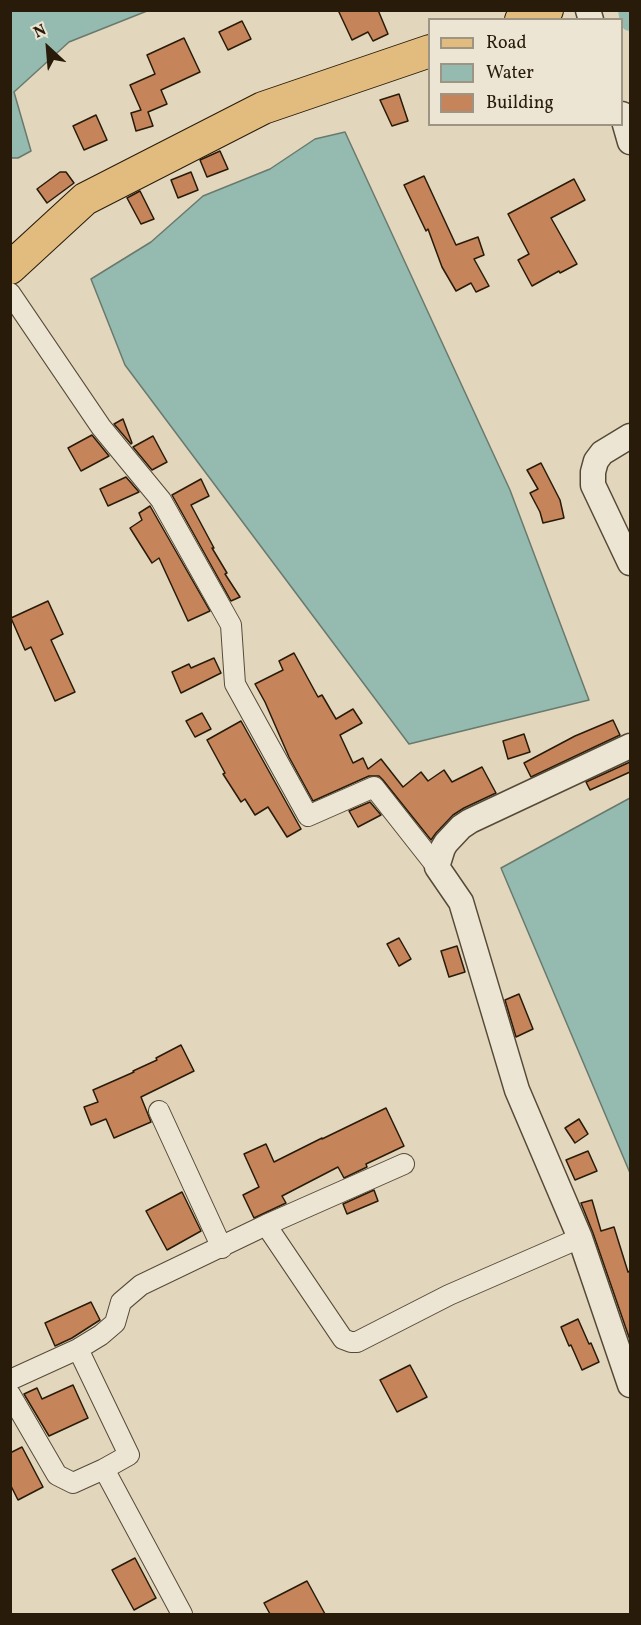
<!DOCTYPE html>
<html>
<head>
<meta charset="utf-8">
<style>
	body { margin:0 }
	#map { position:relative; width:641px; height:1625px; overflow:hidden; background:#e2d7bd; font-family:Vollkorn,serif }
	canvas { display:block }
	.frame { position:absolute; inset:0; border:12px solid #281b09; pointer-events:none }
	.legend { position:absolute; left:428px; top:18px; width:195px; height:108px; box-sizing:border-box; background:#ece5d4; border:2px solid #9e9483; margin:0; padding:8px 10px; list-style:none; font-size:18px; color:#281b09 }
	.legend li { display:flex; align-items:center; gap:12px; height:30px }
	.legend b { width:30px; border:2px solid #9e9483 }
	.north { position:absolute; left:18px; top:18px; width:60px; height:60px; -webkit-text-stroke:4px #ece5d4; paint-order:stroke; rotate:334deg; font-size:16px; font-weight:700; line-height:24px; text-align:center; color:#281b09 }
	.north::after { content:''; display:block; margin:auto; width:21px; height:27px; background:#281b09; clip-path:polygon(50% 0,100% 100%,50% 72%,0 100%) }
</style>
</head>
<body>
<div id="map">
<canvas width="641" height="1625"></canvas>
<div class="frame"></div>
<ul class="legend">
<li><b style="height:8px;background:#e1bc7e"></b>Road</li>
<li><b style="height:16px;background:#95bab0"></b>Water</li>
<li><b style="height:16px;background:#c6845a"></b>Building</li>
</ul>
<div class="north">N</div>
</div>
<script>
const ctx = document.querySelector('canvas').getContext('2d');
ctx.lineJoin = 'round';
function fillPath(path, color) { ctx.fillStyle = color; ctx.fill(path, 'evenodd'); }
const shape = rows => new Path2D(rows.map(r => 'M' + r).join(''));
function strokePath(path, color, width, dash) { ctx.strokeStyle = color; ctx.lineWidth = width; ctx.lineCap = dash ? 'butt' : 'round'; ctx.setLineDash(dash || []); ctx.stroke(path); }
const water = shape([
	[11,10,147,11,69,42,14,92,31,151,18,158,11,158,11,10],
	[345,132,510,490,589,700,409,744,125,365,91,279,151,242,203,196,270,169,315,139,345,132],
	[630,798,630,1173,501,868,630,798]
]);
fillPath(water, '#95bab0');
strokePath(water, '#697a6d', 1.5);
strokePath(shape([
	[628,10,630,21]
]), '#95bab0', 20);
const building = shape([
	[338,10,378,10,388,34,373,41,368,32,352,40,338,10],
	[242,21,251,39,228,50,219,32,242,21],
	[184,38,200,72,161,90,167,104,148,112,153,126,136,131,131,113,141,110,130,85,155,74,147,55,184,38],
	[399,94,408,121,392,126,380,100,399,94],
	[96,115,107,140,84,150,73,126,96,115],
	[220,151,228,169,207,177,200,160,220,151],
	[60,172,66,172,74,183,47,203,37,189,60,172],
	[191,172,198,190,178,198,171,180,191,172],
	[424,176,456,245,478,237,484,255,474,259,489,286,476,292,471,283,456,291,442,267,428,229,426,231,404,185,424,176],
	[574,179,585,200,551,218,577,264,560,273,559,271,532,286,518,260,529,254,508,214,574,179],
	[140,191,154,219,141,224,127,198,140,191],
	[123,419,132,443,131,444,114,424,123,419],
	[92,435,109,456,81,471,68,448,92,435],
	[153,436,167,462,152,470,133,447,153,436],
	[541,463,560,500,564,518,543,523,540,512,530,493,538,489,527,470,541,463],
	[126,477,139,492,108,506,100,489,126,477],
	[201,479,209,496,191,505,214,548,212,548,227,573,225,574,240,597,231,601,172,495,201,479],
	[150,506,210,611,188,621,159,558,152,563,130,528,142,520,139,513,150,506],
	[48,601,63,634,51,640,75,692,55,701,31,647,25,650,11,618,48,601],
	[294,653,318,697,322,695,336,719,353,709,362,723,340,735,353,763,363,758,368,769,381,759,403,787,421,772,428,781,444,770,452,782,482,767,496,793,464,808,453,815,436,833,431,840,383,780,379,776,369,776,313,801,289,757,265,702,255,684,283,670,279,661,294,653],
	[214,658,221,673,181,693,172,672,189,664,191,668,214,658],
	[202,713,211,729,195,737,186,721,202,713],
	[613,720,620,735,531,777,524,763,575,736,613,720],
	[241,721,301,829,287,837,268,807,255,815,245,799,241,802,223,774,225,773,207,740,241,721],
	[524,734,530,752,508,759,503,741,524,734],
	[630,762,630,772,590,790,586,782,630,762],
	[370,802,381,815,358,827,349,811,370,802],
	[399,938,411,959,399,966,387,944,399,938],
	[457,946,465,972,449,977,441,951,457,946],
	[519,994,533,1029,516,1037,505,1000,519,994],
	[181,1045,194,1071,141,1097,151,1122,114,1138,106,1119,91,1125,84,1107,98,1102,93,1090,134,1072,133,1071,157,1060,156,1058,181,1045],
	[386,1108,404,1146,366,1164,367,1167,344,1178,338,1167,282,1196,286,1203,254,1218,243,1195,259,1187,244,1154,266,1144,274,1162,322,1138,322,1139,386,1108],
	[579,1119,588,1134,575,1143,565,1128,579,1119],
	[588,1151,597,1171,575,1180,566,1160,588,1151],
	[374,1190,378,1201,347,1214,343,1204,374,1190],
	[182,1192,201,1231,167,1250,146,1211,182,1192],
	[592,1200,601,1231,614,1227,628,1272,630,1271,630,1340,593,1233,581,1203,592,1200],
	[91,1302,100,1320,72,1338,55,1346,45,1323,91,1302],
	[578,1319,589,1344,591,1343,599,1362,582,1370,571,1345,569,1346,561,1327,578,1319],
	[410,1365,427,1397,397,1412,380,1380,410,1365],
	[73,1385,88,1418,49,1436,24,1394,37,1388,42,1399,73,1385],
	[22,1447,43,1487,18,1500,10,1484,10,1453,22,1447],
	[135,1558,156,1598,134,1610,112,1570,135,1558],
	[307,1581,325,1614,270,1614,264,1603,307,1581]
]);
fillPath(building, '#c6845a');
strokePath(building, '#281b09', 1.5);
const minor = shape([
	[10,293,101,427,161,500,231,625,235,684,308,816,374,787,437,867],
	[159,1111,222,1248],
	[266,1225,343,1339,351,1342,357,1342,449,1295,580,1238],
	[78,1349,129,1455,104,1469,182,1614],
	[10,1380,78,1349,101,1335,115,1323,121,1302,141,1285,266,1225,404,1164],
	[10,1394,57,1475,73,1483,104,1469]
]);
const tertiary = shape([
	[588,10,591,20],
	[622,114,630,142],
	[630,436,602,453,596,461,593,472,593,485,630,563],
	[630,746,470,821,461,827,446,843,443,848,437,867,461,902,517,1090,580,1238,630,1385]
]);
const primary = shape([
	[521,20,547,10],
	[10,268,85,199,263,108,430,51]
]);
strokePath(minor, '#564a36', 22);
strokePath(tertiary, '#564a36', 27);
strokePath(primary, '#281b09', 34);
strokePath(minor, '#ece5d4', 20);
strokePath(tertiary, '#ece5d4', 24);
strokePath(primary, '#e1bc7e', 32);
</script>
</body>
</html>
